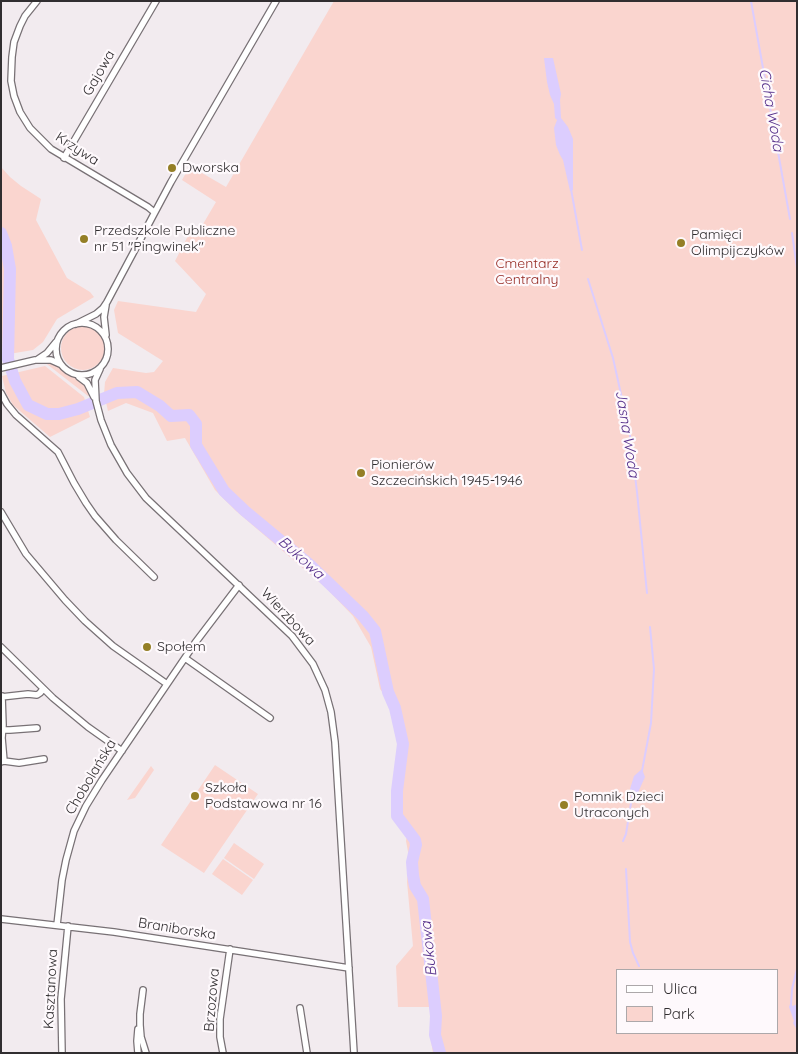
<!DOCTYPE html>
<html>
<head>
<meta charset="utf-8">
<style>
	body { margin:0 }
	#map { position:relative; width:798px; height:1054px; overflow:hidden; background:#f2ebef; font-family:Quicksand,sans-serif }
	canvas { display:block }
	.frame { position:absolute; inset:0; border:2px solid #312e30; pointer-events:none }
	.legend { position:absolute; left:616px; top:969px; width:162px; height:65px; box-sizing:border-box; background:#fef9fc; border:1px solid #aca8aa; margin:0; padding:6px 9px; list-style:none; font-size:15px; color:#312e30 }
	.legend li { display:flex; align-items:center; gap:10px; height:25px }
	.legend b { width:25px; border:1px solid #aca8aa }
</style>
</head>
<body>
<div id="map">
<canvas width="798" height="1054"></canvas>
<div class="frame"></div>
<ul class="legend">
<li><b style="height:6px;background:#fff"></b>Ulica</li>
<li><b style="height:14px;background:#fad5cf"></b>Park</li>
</ul>
</div>
<script>
const ctx = document.querySelector('canvas').getContext('2d');
ctx.lineJoin = 'round';
function fillPath(path, color) { ctx.fillStyle = color; ctx.fill(path, 'evenodd'); }
const shape = rows => new Path2D(rows.map(r => 'M' + r).join(''));
function strokePath(path, color, width, dash) { ctx.strokeStyle = color; ctx.lineWidth = width; ctx.lineCap = dash ? 'butt' : 'round'; ctx.setLineDash(dash || []); ctx.stroke(path); }
function drawText(font, color, halo, rows, align = 'center') {
  ctx.font = font + ' Quicksand,sans-serif'; ctx.lineWidth = 4.5; ctx.setLineDash([]); ctx.textBaseline = 'middle'; ctx.strokeStyle = halo; ctx.fillStyle = color; for (const [text, x, y, turn = 0] of rows) {
    ctx.save(); ctx.translate(x, y); ctx.rotate((+turn || 0) * Math.PI / 180); ctx.textAlign = isNaN(turn) ? turn : align; if (halo) ctx.strokeText(text, 0, 0); ctx.fillText(text, 0, 0); ctx.restore();
  }
}
fillPath(shape([
	[334,1,797,1,797,1053,433,1053,430,1034,432,1018,429,1007,398,1007,396,966,413,946,407,882,409,857,406,841,408,829,399,814,397,791,403,744,395,708,380,689,371,647,353,616,325,587,236,511,215,490,185,438,167,441,153,413,126,403,108,411,104,394,105,382,113,368,146,373,154,372,163,361,118,333,114,310,118,301,196,312,206,294,175,261,189,234,196,236,216,202,182,180,190,166,226,187],
	[617,970,777,970,777,1033,617,1033],
	[1,167,10,177,21,186,41,199,36,220,67,278,90,292,94,297,57,319,43,342,33,350,3,355,1,317],
	'61 348a22 22 0 1 1 44 0a22 22 0 1 1-44 0Z',
	[43,361,57,364,66,373,79,379,85,384,91,395,88,396],
	[45,366,84,397,90,417,50,437,13,405,6,393,2,376],
	[215,765,258,794,204,873,161,845],
	[151,766,154,770,135,798,127,800],
	[234,843,264,864,254,879,224,858],
	[223,859,253,880,242,895,212,874]
]), '#fad5cf');
fillPath(shape([
	[544,58,553,58,561,94,560,100,561,118,568,127,573,139,573,190,570,191,563,160,560,155,556,145,554,128,557,120,555,118,554,104,550,95,547,82],
	[642,769,645,777,636,797,631,797,630,789,634,776],
	[790,1004,793,1006,797,1004,797,1030,793,1023,794,1021,789,1007]
]), '#dccdfe');
strokePath(shape([
	[751,1,790,219],
	[571,189,582,250],
	[792,233,797,268],
	[588,279,613,358,630,435,637,492,647,593],
	[797,287,797,294],
	[642,771,651,723,654,669,650,627],
	[623,841,626,834,632,797],
	[626,869,630,942,633,953,639,966],
	[791,1005,792,989,797,969]
]), '#dccdfe', 2);
strokePath(shape([
	[1,233,6,246,10,269,8,359,15,381,28,405,47,414,59,414,78,409,117,393,137,392,160,406,171,416,189,415,196,424,196,445,224,491,245,511,309,564,363,616,375,631,388,692,395,708,403,744,397,791,397,816,415,840,416,845,412,862,413,875,415,886,423,899,436,1016,435,1035,440,1053]
]), '#dccdfe', 12);
const minor = shape([
	[37,1,25,16,20,26,14,42,12,57,11,81,14,96,20,112,30,128,51,149,148,207,154,212],
	[64,158,156,1],
	'56 349a26 26 0 1 1 52 0a26 26 0 1 1-52 0Z',
	[76,324,96,314,103,308,107,302,171,182,276,1],
	[106,335,104,317,106,305],
	[38,359,47,353,56,342],
	[1,368,35,360,51,360,60,364],
	[100,369,95,380,96,401,101,420,111,445,127,473,146,498,165,516,292,636,313,664,325,690,331,712,335,742,354,1053],
	[79,377,87,383,94,397],
	[1,393,7,404,16,415,58,452,74,483,86,503,95,516,116,540,154,577],
	[1,512,26,554,65,600,85,621,113,646,167,684],
	[1,647,53,698,88,727,122,751],
	[185,658,270,718],
	[1,697,28,694,37,695,40,693,43,689],
	[1,730,10,730,37,728],
	[4,761,19,763,44,759],
	[1,762,4,761,2,738,3,725,2,696],
	[1,919,114,932,349,968],
	[57,925,62,880,66,860,74,831,86,806,102,780,195,643,239,585],
	[143,990,140,1014,140,1025,141,1037,146,1053],
	[300,1008,307,1053],
	[138,1029,137,1041,138,1053],
	[62,1053,61,999,68,926],
	[223,1053,220,1037,220,1019,230,949]
]);
strokePath(minor, '#787175', 8);
strokePath(minor, '#fff', 5.5);
for (const [x, y, r, color] of [
	[172,168,5,"#947f26"],
	[84,239,5,"#947f26"],
	[681,243,5,"#947f26"],
	[361,473,5,"#947f26"],
	[147,647,5,"#947f26"],
	[195,796,5,"#947f26"],
	[564,805,5,"#947f26"]
]) { const dot = new Path2D(); dot.arc(x, y, r, 0, 2 * Math.PI); ctx.fillStyle = color; ctx.fill(dot); strokePath(dot, '#fef9fc', 2); }
drawText('14px', '#312e30', '#fef9fc', [
	["Gajowa",99,73,-60],
	["Krzywa",77,149,33],
	["Wierzbowa",288,617,47],
	["Chobolańska",91,777,-59],
	["Braniborska",177,929,9],
	["Kasztanowa",51,989,-87],
	["Brzozowa",212,1000,-85]
]);
drawText('14px', '#312e30', '#fef9fc', [
	["Dworska",182,168],
	["Przedszkole Publiczne",94,231],
	["nr 51 \"Pingwinek\"",94,247],
	["Pamięci",691,235],
	["Olimpijczyków",691,251],
	["Pionierów",371,465],
	["Szczecińskich 1945-1946",371,481],
	["Społem",157,647],
	["Szkoła",205,788],
	["Podstawowa nr 16",205,804],
	["Pomnik Dzieci",574,797],
	["Utraconych",574,813]
], 'left');
drawText('14px', '#952922', '#fef9fc', [
	["Cmentarz",527,264],
	["Centralny",527,280]
]);
drawText('italic 15px', '#552f8a', '#fef9fc', [
	["Cicha Woda",771,110,80],
	["Jasna Woda",627,434,81],
	["Bukowa",301,558,42],
	["Bukowa",429,949,-96]
]);
</script>
</body>
</html>
